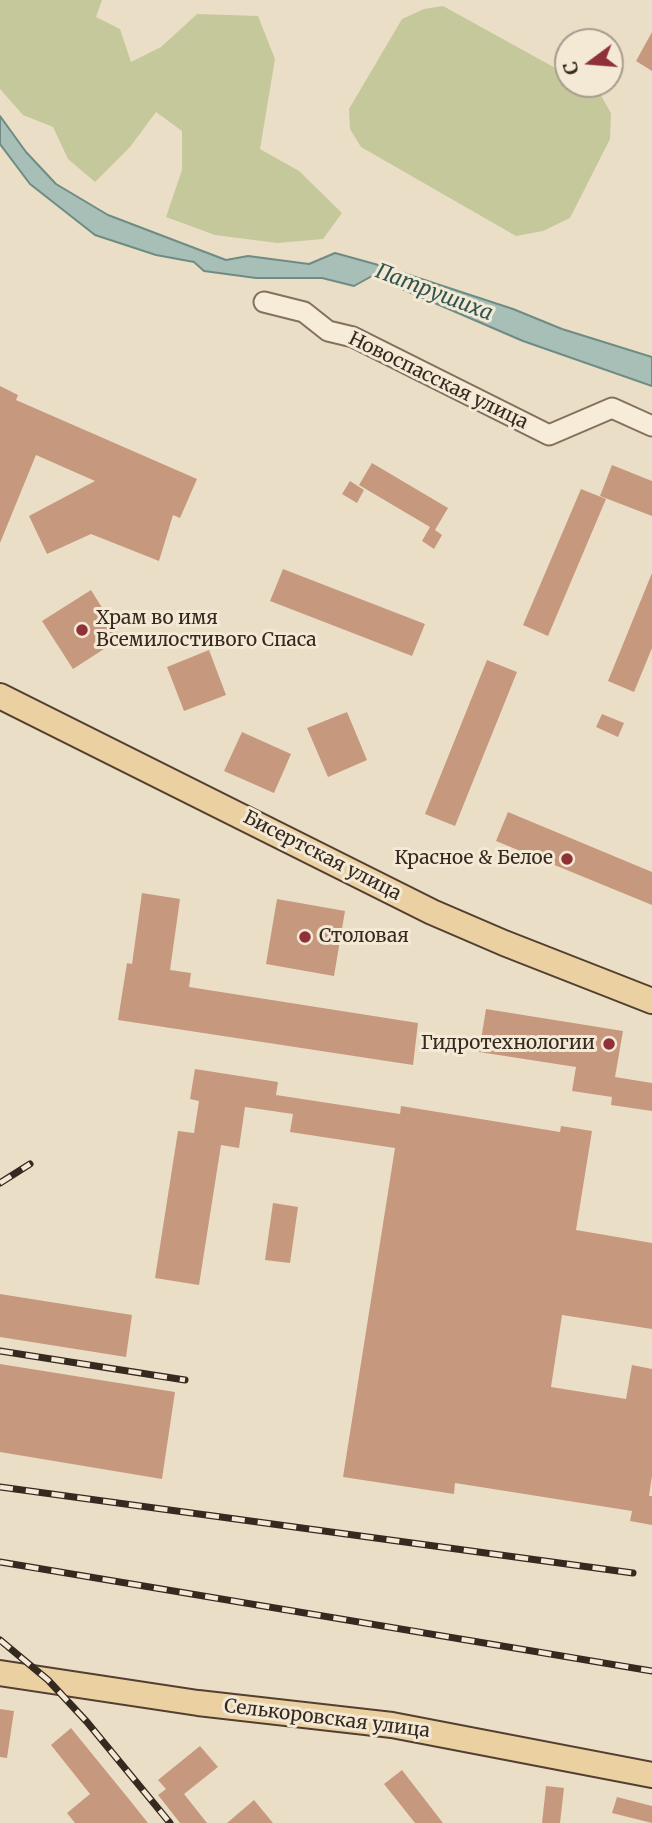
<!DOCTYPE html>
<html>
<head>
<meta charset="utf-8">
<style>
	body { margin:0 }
	#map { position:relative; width:652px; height:1823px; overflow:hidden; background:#ebdec6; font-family:Merriweather,serif }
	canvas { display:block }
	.north { position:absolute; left:554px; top:28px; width:70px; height:70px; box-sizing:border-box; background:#f3e9d5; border:2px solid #a79c8d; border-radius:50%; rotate:254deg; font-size:19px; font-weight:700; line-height:28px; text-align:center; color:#362920 }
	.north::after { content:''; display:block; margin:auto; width:24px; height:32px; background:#8f3137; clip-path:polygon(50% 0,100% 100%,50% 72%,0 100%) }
</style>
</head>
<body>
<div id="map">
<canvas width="652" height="1823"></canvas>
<div class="north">С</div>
</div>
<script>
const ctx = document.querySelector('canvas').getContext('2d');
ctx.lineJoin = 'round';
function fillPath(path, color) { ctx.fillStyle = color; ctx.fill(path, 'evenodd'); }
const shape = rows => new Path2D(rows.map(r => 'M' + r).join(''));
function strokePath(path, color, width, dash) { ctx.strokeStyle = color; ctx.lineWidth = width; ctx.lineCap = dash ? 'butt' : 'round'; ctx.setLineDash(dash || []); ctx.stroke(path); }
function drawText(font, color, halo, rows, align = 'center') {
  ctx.font = font + ' Merriweather,serif'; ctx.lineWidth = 6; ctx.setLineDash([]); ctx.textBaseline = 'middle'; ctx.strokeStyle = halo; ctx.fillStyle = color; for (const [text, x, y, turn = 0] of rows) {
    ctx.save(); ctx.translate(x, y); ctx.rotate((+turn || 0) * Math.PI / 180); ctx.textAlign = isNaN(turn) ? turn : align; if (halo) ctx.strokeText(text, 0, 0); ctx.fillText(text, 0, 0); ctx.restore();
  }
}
fillPath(shape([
	[0,0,102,0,96,17,120,29,131,62,161,47,197,14,258,16,275,59,260,149,299,171,342,213,323,239,277,243,215,235,166,217,182,170,182,131,156,112,130,147,95,182,68,159,53,127,23,115,0,89],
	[443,6,568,75,568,84,584,84,599,92,611,113,610,139,570,218,543,231,516,236,361,147,350,129,349,109,402,19,424,9]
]), '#c5c89a');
const water = shape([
	[0,116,26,152,56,184,108,215,226,260,248,256,309,264,335,253,382,266,513,309,562,329,652,357,652,386,523,341,372,276,354,286,322,278,256,278,204,271,194,262,156,255,95,235,30,184,0,144,0,116]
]);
fillPath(water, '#a7bfb7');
strokePath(water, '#6e8c84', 2);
fillPath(shape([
	[652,32,652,71,636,61],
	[0,386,18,395,16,400,197,479,180,518,173,515,159,561,91,534,47,554,29,516,95,481,36,455,0,543],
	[372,463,448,508,435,530,442,535,434,549,422,541,430,527,359,485],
	[612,465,652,481,652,516,600,496],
	[350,481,364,490,357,503,342,494],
	[581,489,606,499,548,636,523,625],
	[283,569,425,624,412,656,270,601],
	[652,573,652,648,634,692,608,681],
	[91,590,121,638,73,669,42,621],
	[209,650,226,695,184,711,167,667],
	[487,660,517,672,455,826,425,814],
	[347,712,367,760,328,777,307,728],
	[602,714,624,723,618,737,596,727],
	[242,732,291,754,274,793,224,771],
	[508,812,652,872,652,905,496,841],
	[142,893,180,899,170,970,191,973,189,987,418,1023,413,1065,118,1020,127,963,132,964],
	[277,899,345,911,334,976,266,964],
	[486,1009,623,1031,615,1077,652,1083,652,1111,611,1105,612,1097,572,1091,576,1067,479,1052],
	[195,1069,278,1082,276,1095,400,1114,401,1106,560,1132,561,1126,592,1131,576,1230,652,1243,652,1329,562,1315,551,1387,626,1399,632,1365,652,1369,652,1476,649,1496,652,1496,652,1525,630,1521,632,1511,455,1483,454,1494,343,1477,395,1148,290,1132,293,1114,245,1107,239,1148,221,1145,199,1285,155,1278,178,1131,194,1133,199,1101,190,1099],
	[273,1203,298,1207,290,1263,265,1260],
	[0,1294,132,1315,126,1357,0,1337],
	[0,1364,175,1392,162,1479,0,1452],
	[0,1709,14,1711,7,1758,0,1757],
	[71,1728,128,1798,148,1823,75,1823,67,1813,90,1794,51,1745],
	[200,1746,218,1767,184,1794,207,1823,180,1823,158,1795,166,1789,158,1780],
	[402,1770,443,1823,415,1823,384,1784],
	[546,1786,564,1788,560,1823,542,1823],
	[617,1797,652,1806,652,1823,612,1813],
	[254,1800,273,1823,227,1823]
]), '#c6997f');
const minor = shape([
	[264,302,304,312,328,331,353,337,549,435,612,408,652,426]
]);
const major = shape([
	[0,696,432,912,504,943,652,1001],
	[0,1673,198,1703,392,1725,652,1775]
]);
strokePath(minor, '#85705d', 23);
strokePath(major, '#533f31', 28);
strokePath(minor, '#f6ecd8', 19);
strokePath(major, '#ebd0a1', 24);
const rail = shape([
	[0,1183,30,1164],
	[0,1351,185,1380],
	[0,1487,633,1573],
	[0,1562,652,1671],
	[0,1640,48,1680,87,1722,170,1823]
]);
strokePath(rail, '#362920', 7);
strokePath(rail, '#f3e9d5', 4.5, [13]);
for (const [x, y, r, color] of [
	[82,630,7,"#8f3137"],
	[567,859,7,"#8f3137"],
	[305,937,7,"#8f3137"],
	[609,1044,7,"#8f3137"]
]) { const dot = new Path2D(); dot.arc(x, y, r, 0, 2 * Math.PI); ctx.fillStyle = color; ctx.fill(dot); strokePath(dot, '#f3e9d5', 2.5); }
drawText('19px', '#362920', '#f3e9d5', [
	["Новоспасская улица",438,381,26],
	["Бисертская улица",322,856,27],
	["Селькоровская улица",327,1719,7]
]);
drawText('19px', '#362920', '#f3e9d5', [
	["Храм во имя",96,619],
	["Всемилостивого Спаса",96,641],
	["Красное & Белое",553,859,"right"],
	["Столовая",319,937],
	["Гидротехнологии",595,1044,"right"]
], 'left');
drawText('italic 21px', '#305551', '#f3e9d5', [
	["Патрушиха",434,293,21]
]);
</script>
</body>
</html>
